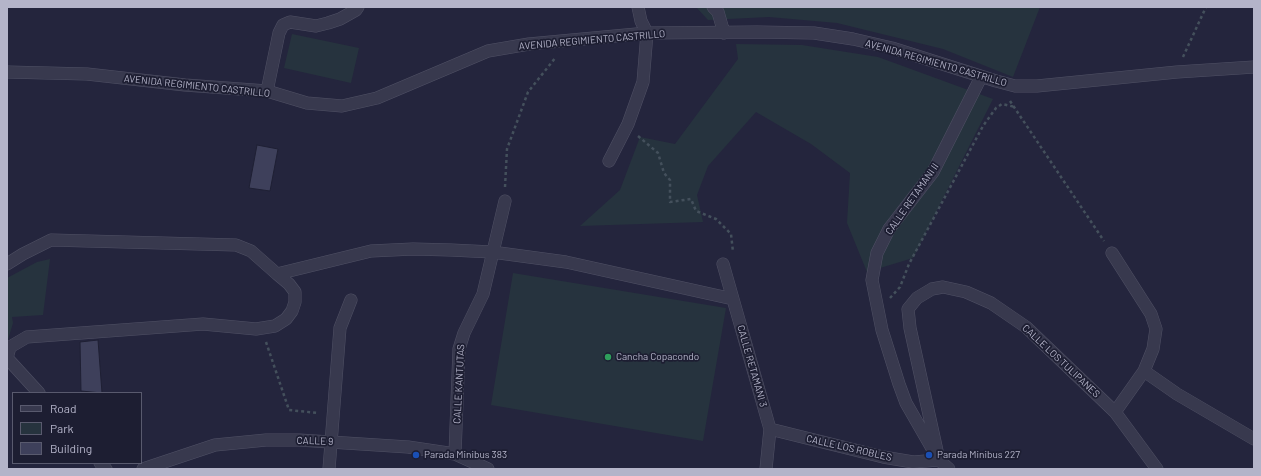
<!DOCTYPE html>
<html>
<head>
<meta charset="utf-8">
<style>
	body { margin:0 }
	#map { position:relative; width:1261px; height:476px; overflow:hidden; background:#24253d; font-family:Barlow,sans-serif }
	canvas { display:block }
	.frame { position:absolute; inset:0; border:8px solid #b4b4c9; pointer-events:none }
	.legend { position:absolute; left:12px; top:392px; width:130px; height:72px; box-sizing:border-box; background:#1d1e32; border:1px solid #595a6e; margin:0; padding:5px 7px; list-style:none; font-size:12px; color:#b4b4c9 }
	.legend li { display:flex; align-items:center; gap:8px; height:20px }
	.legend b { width:20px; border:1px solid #595a6e }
</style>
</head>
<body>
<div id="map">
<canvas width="1261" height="476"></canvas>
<div class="frame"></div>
<ul class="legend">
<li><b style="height:5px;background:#38394e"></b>Road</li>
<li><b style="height:11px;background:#26333e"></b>Park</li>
<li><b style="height:11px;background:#3e405b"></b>Building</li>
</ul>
</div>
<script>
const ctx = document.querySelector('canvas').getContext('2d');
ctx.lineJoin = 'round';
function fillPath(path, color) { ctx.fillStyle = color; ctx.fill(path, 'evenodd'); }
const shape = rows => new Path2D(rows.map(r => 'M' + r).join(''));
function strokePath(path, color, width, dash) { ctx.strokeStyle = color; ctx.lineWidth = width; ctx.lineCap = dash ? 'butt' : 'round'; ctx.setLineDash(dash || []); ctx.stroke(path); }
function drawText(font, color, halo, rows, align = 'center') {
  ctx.font = font + ' Barlow,sans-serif'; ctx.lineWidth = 3.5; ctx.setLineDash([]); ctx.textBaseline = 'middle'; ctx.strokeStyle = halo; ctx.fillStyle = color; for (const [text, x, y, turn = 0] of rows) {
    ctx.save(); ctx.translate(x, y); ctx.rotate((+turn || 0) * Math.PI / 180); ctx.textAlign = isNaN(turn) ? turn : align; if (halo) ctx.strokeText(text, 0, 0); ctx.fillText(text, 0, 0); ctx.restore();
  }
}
fillPath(shape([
	[696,7,1040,7,1013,77,943,49,837,23,769,17,708,20],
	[292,34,359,48,351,83,284,68],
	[736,44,802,45,878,57,993,99,913,258,867,272,847,223,850,173,811,144,756,112,708,166,697,195,703,222,580,226,620,190,640,137,675,144,738,59],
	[50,259,43,315,12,317,13,323,7,343,7,278,37,262],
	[513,273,726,308,703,441,491,405]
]), '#26333e');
const building = shape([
	[257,145,278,149,270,191,249,188,257,145],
	[98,340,102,393,81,391,80,342,98,340]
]);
fillPath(building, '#3e405b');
strokePath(building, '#1f2034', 1);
const minor = shape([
	[713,7,718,12,724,33],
	[7,72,87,74,185,85,267,91,307,103,342,106,377,98,488,51,529,44,647,33,757,32,814,33,853,39,892,48,996,81,1015,86,1037,86,1177,72,1254,67],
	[267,91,279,33,283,25,290,22,316,26,328,23,340,19,356,10,358,7],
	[609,161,628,124,643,82,647,33,641,21,638,7],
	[1112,253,1151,314,1156,329,1153,349,1144,371,1115,412],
	[7,264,23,254,51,240,236,245,251,251,277,274,371,251,413,249,451,250,492,252,566,262,733,299],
	[723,264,770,429,766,469],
	[1144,371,1177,394,1254,439],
	[39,393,7,358,10,347,27,337,203,324,256,329,275,326,286,319,292,311,295,302,295,292,289,284,277,274],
	[770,429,883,457,913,462,939,460,949,469],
	[933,450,906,403,899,384,882,330,872,280,877,253,889,229,933,172,981,77],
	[455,454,459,349,464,333,483,294,505,201],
	[939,460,910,328,908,309,917,298,932,289,943,287,966,292,991,303,1026,327,1115,412,1157,469],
	[100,463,106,469],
	[143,469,215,445,266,440,299,440,408,447,455,454,488,469],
	[329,469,340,328,351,300]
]);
strokePath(minor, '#505165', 13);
strokePath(shape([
	[1183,57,1206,7],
	[1010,101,1104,241],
	[638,136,658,153,664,173,670,180,670,202,691,199,696,211,716,219,731,234,733,252],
	[505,187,507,149,528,92,556,57],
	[890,298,900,287,909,264,983,126,996,108,1002,104,1015,107],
	[266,342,289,410,318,413]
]), '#44505c', 2.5, [3, 3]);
strokePath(minor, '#38394e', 12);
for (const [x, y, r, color] of [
	[608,357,4,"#2e9e5b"],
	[416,455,4,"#1a4fb4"],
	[929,455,4,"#1a4fb4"]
]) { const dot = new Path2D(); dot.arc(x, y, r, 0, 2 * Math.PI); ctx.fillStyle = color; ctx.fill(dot); strokePath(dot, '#1d1e32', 1.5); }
drawText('10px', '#b4b4c9', '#1d1e32', [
	["AVENIDA REGIMIENTO CASTRILLO",592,40,-5],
	["AVENIDA REGIMIENTO CASTRILLO",936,63,16],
	["AVENIDA REGIMIENTO CASTRILLO",197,86,6],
	["CALLE RETAMANI II",912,199,-55],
	["CALLE LOS TULIPANES",1061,361,43],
	["CALLE RETAMANI 3",752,366,74],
	["CALLE KANTUTAS",459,384,-87],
	["CALLE 9",315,441,2],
	["CALLE LOS ROBLES",849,448,13]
]);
drawText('10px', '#b4b4c9', '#1d1e32', [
	["Cancha Copacondo",616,357],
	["Parada Minibus 383",424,455],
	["Parada Minibus 227",937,455]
], 'left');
</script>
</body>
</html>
